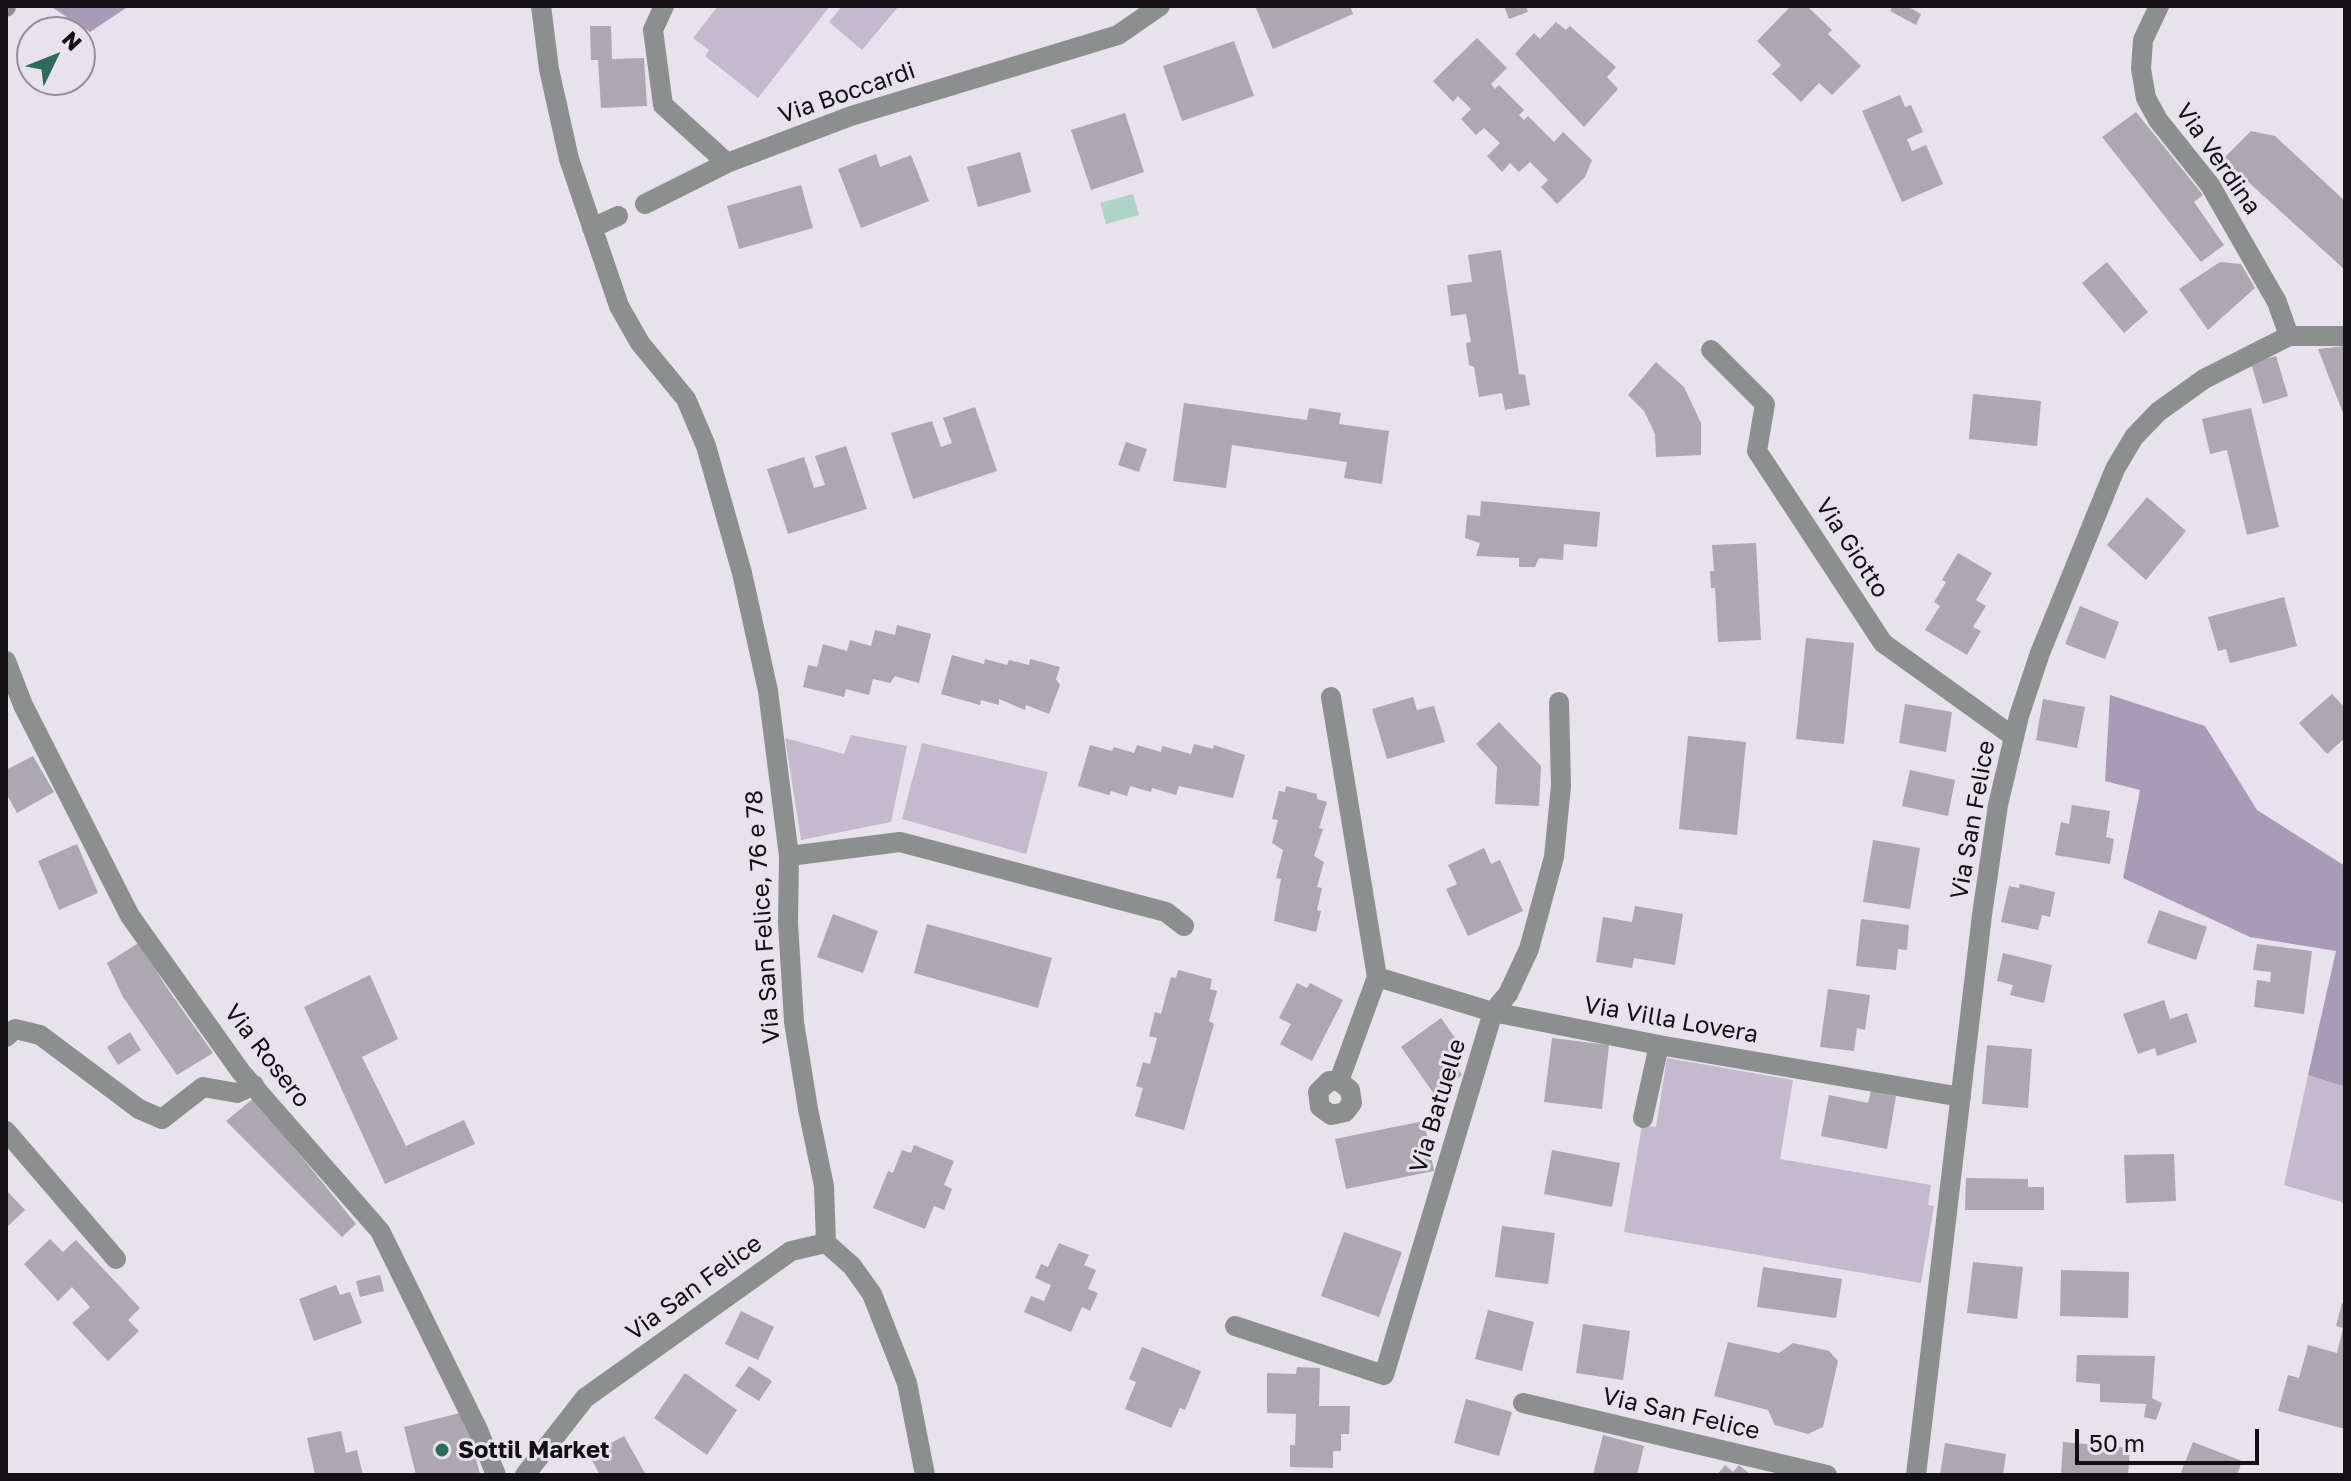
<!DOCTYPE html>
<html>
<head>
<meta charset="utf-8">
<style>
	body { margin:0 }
	#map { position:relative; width:2351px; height:1481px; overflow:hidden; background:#e7e2eb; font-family:"Golos Text",sans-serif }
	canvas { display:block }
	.frame { position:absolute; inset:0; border:8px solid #121013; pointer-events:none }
	.north { position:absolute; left:16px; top:16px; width:80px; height:80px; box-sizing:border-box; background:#e7e2eb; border:2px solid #928e95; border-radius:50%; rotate:47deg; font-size:22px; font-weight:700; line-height:32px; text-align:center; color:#121013 }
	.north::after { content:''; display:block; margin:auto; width:28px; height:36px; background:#2b6c5b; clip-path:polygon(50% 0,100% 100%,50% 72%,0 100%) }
	.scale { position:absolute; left:2075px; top:1429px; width:184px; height:36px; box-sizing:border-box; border:4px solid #121013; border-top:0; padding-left:10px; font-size:24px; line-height:28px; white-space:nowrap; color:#121013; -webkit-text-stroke:6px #e7e2eb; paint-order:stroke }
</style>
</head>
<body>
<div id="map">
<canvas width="2351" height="1481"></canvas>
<div class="frame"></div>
<div class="north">N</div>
<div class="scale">50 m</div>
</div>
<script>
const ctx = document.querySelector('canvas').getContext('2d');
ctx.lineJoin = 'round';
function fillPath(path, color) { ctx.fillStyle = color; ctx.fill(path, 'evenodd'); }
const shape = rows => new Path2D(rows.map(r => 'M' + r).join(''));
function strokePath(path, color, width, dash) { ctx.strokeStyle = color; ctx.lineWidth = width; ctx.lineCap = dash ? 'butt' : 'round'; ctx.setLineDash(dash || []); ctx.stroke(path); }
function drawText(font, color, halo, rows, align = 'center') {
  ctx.font = font + ' "Golos Text",sans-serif'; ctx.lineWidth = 6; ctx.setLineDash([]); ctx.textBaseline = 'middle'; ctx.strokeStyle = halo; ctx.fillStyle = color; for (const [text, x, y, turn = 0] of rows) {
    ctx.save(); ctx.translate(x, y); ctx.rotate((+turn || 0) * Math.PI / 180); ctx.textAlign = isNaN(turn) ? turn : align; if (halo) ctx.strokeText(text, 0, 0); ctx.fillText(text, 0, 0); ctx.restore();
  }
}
fillPath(shape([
	[718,6,830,6,758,98,705,56,709,50,693,38],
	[842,6,899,6,862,50,829,22],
	[851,735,907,746,891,822,801,840,785,738,844,754],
	[922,743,1048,772,1026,854,902,819],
	[1667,1058,1793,1080,1780,1159,1931,1185,1928,1205,1934,1206,1921,1283,1624,1232,1642,1125,1656,1127],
	[2308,1075,2345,1087,2345,1203,2284,1185]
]), '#c4bacd');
fillPath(shape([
	[50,6,129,6,90,32],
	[2110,695,2205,726,2257,810,2345,866,2345,1087,2308,1075,2336,951,2250,937,2123,878,2140,790,2105,781]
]), '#aa9ab8');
fillPath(shape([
	[1133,194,1139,215,1106,224,1100,203]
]), '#acd4c7');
fillPath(shape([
	[1255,6,1350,6,1353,14,1273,49],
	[1504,6,1526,6,1528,12,1509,19],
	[1791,6,1807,6,1832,30,1828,34,1861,66,1832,95,1819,83,1801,102,1772,74,1781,65,1757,41],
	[1893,6,1907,6,1921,14,1916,25,1890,11],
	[1556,22,1566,30,1570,26,1616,67,1607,77,1618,89,1584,127,1515,54,1534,33,1540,39],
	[590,26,611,26,612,59,644,58,647,106,601,108,598,60,591,60],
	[1477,38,1507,68,1491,84,1495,89,1499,85,1524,110,1519,115,1524,120,1528,116,1554,142,1563,132,1592,160,1585,177,1557,204,1541,187,1548,180,1530,162,1519,172,1510,163,1502,172,1487,156,1500,143,1484,128,1476,135,1461,119,1471,109,1458,96,1453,102,1433,81],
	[1234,41,1254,96,1182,121,1163,66],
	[1900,95,1905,107,1911,105,1923,132,1907,139,1912,151,1926,145,1943,184,1902,202,1862,111],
	[2136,112,2203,195,2194,202,2224,245,2201,262,2102,137],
	[1125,113,1144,172,1091,190,1071,130],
	[2251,131,2275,136,2345,201,2345,270,2223,159],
	[1020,152,1031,192,978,207,967,167],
	[876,154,880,167,911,155,929,201,861,228,838,169],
	[801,185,813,228,739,249,727,206],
	[1501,250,1519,374,1525,375,1530,405,1505,410,1502,393,1479,397,1474,367,1469,365,1466,343,1471,342,1466,314,1451,316,1447,285,1472,282,1468,255],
	[2107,262,2148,312,2124,333,2082,283],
	[2220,262,2241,264,2255,288,2208,330,2179,289],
	[2345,346,2345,418,2318,349],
	[2276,356,2288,396,2263,404,2251,363],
	[1656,362,1684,387,1701,423,1701,455,1656,457,1655,434,1644,411,1628,395],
	[1973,394,2041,401,2037,446,1969,439],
	[1184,403,1307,420,1309,408,1341,413,1339,424,1389,431,1382,484,1344,478,1347,462,1232,445,1226,488,1173,481],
	[975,407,997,471,913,499,891,433,932,421,941,447,952,443,943,418],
	[2251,408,2279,527,2247,535,2227,450,2210,454,2202,419],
	[1126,442,1147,449,1139,472,1118,465],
	[846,446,867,509,788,534,767,469,804,457,814,488,825,485,815,456],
	[2147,497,2186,531,2146,580,2107,545],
	[1481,501,1600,512,1597,547,1564,544,1563,560,1539,558,1535,567,1519,567,1519,558,1476,556,1480,543,1465,538,1467,515,1480,516],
	[1756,543,1761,640,1718,642,1715,588,1711,588,1710,571,1714,571,1712,545],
	[1958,553,1992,573,1976,600,1986,606,1973,627,1981,631,1967,655,1925,630,1940,606,1934,602,1946,582,1942,580],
	[2284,597,2297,646,2230,663,2226,649,2218,651,2208,617],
	[2080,606,2119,622,2105,659,2065,644],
	[897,625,931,634,919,683,895,676,890,683,873,679,869,695,846,689,844,697,803,687,808,665,817,667,823,644,847,651,850,640,871,646,875,630,895,635],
	[1806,638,1854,643,1844,744,1796,739],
	[952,655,984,664,985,659,1007,665,1009,660,1029,665,1030,659,1060,667,1056,679,1060,685,1049,714,1026,705,1025,710,999,699,999,705,981,700,980,705,941,694],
	[2332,694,2345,708,2345,738,2327,754,2299,723],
	[1413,697,1417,710,1434,706,1445,742,1387,759,1372,709],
	[2043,699,2085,707,2077,748,2036,740],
	[1905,704,1952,712,1946,752,1899,743],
	[1499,722,1541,766,1539,806,1495,804,1497,767,1476,744],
	[1688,736,1746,742,1737,835,1679,829],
	[1194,744,1213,749,1214,745,1245,755,1233,798,1179,786,1176,795,1152,788,1151,792,1130,786,1127,796,1111,791,1109,795,1078,786,1090,745,1112,751,1114,747,1134,753,1137,745,1161,752,1162,746,1191,754],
	[33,756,54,792,17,813,6,793,6,770],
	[1910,770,1955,780,1948,816,1902,806],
	[1286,786,1317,794,1317,799,1327,802,1319,828,1323,829,1314,856,1324,862,1317,887,1322,888,1317,910,1321,911,1316,932,1274,921,1281,879,1276,878,1283,850,1272,843,1278,820,1272,819,1279,791,1285,792],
	[2072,805,2110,811,2106,837,2114,839,2110,864,2055,855,2061,822,2069,824],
	[1873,840,1920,848,1910,909,1863,902],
	[77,844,98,893,59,910,38,861],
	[1484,848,1491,864,1500,860,1523,911,1468,936,1446,889,1457,884,1448,865],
	[2020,884,2055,892,2050,917,2042,915,2038,930,2001,922,2009,886,2019,888],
	[1635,906,1683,914,1675,965,1634,958,1632,968,1596,962,1603,917,1632,922],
	[2159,910,2207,927,2196,960,2147,943],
	[833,914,878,931,863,973,817,957],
	[1861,919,1909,925,1907,950,1898,949,1896,970,1856,966],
	[927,924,1052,958,1038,1008,914,973],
	[140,942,165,985,213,1053,177,1075,123,997,107,963],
	[2257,944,2312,951,2304,1014,2254,1007,2257,980,2270,982,2271,972,2253,970],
	[2003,953,2052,965,2044,1003,2010,995,2013,985,1997,981],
	[1178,970,1212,979,1210,989,1217,991,1209,1021,1214,1024,1184,1130,1135,1116,1143,1088,1136,1086,1143,1062,1150,1064,1157,1038,1149,1036,1155,1012,1161,1014,1171,977,1176,978],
	[370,975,398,1039,362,1057,406,1146,464,1120,475,1144,385,1184,304,1007],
	[1297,983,1307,988,1310,983,1343,1000,1312,1061,1280,1044,1291,1024,1279,1018],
	[1828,989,1870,995,1865,1030,1857,1028,1854,1051,1820,1047],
	[2164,1000,2170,1019,2187,1013,2197,1042,2157,1056,2155,1048,2138,1054,2123,1014],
	[1441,1018,1463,1049,1450,1058,1462,1075,1434,1094,1401,1047],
	[130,1032,141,1050,118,1065,107,1047],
	[1552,1038,1609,1045,1602,1109,1544,1102],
	[1987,1045,2032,1049,2028,1108,1982,1104],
	[1871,1091,1896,1096,1887,1149,1821,1136,1829,1095,1868,1103],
	[254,1098,356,1224,342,1237,226,1121],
	[1424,1121,1434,1171,1346,1189,1335,1139],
	[914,1145,954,1161,944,1185,952,1189,944,1210,934,1206,925,1229,873,1208,888,1171,893,1173,902,1150,911,1153],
	[1552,1150,1620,1163,1612,1207,1544,1194],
	[2174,1154,2176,1201,2126,1203,2124,1155],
	[1966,1178,2028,1179,2028,1187,2044,1187,2044,1210,1965,1210],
	[6,1190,25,1210,6,1228],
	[1502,1226,1555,1233,1548,1284,1495,1277],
	[1344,1232,1402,1252,1379,1317,1321,1296],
	[50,1239,63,1252,76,1240,140,1308,128,1320,139,1331,108,1361,72,1323,90,1307,72,1287,58,1301,24,1264],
	[1059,1243,1089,1255,1084,1265,1096,1270,1088,1289,1098,1293,1090,1311,1082,1307,1071,1332,1024,1312,1031,1296,1044,1301,1051,1285,1035,1278,1041,1264,1048,1267],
	[1973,1262,2023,1267,2017,1319,1967,1313],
	[1763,1267,1842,1279,1836,1318,1757,1307],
	[2061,1270,2129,1272,2128,1318,2060,1316],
	[380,1275,384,1291,360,1297,356,1281],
	[336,1285,340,1295,350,1292,362,1323,314,1341,299,1299],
	[2342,1303,2345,1304,2345,1429,2278,1411,2288,1375,2299,1378,2308,1345,2337,1353,2343,1328,2336,1326],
	[1488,1310,1534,1322,1522,1371,1475,1359],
	[741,1311,774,1327,758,1360,725,1344],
	[1583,1324,1630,1331,1623,1380,1576,1373],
	[1728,1342,1779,1353,1793,1343,1829,1351,1838,1361,1823,1427,1808,1434,1775,1425,1768,1410,1714,1396],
	[1142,1347,1201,1371,1185,1410,1180,1408,1171,1428,1125,1409,1136,1382,1129,1379],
	[2077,1355,2155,1356,2152,1398,2162,1403,2156,1420,2144,1417,2146,1404,2100,1402,2100,1384,2076,1382],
	[749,1366,772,1381,759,1401,735,1386],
	[1297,1367,1320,1368,1319,1406,1350,1406,1349,1434,1341,1434,1341,1451,1333,1451,1333,1468,1290,1467,1290,1445,1295,1445,1296,1414,1267,1413,1267,1373,1296,1374],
	[685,1373,737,1410,707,1455,654,1418],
	[1466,1399,1512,1412,1499,1456,1454,1443],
	[464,1412,480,1474,416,1475,404,1427],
	[341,1431,346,1453,357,1450,363,1475,315,1475,307,1438],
	[1603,1435,1644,1446,1637,1475,1593,1475],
	[624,1436,646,1475,600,1475,589,1455],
	[2063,1442,2130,1448,2128,1475,2061,1475],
	[2193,1442,2242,1461,2237,1475,2180,1475],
	[1945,1443,2006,1454,2003,1475,1940,1475],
	[1725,1465,1733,1472,1739,1465,1751,1475,1717,1475]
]), '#aca7b0');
strokePath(shape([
	[541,6,549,69,569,159,619,306,640,343,686,399,706,446,742,573,768,691,789,856,788,923,794,1022,808,1109,824,1186,826,1243],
	[664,6,653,30,663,105,727,163,851,116,1118,35,1160,6],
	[2159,6,2143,40,2141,69,2146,98,2158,120,2210,185,2277,302,2289,336],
	[6,7,6,6],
	[645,204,727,163],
	[592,228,618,216],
	[1711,350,1765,404,1757,451,1883,643,2014,737],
	[6,661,23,705,130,916,241,1072,380,1231,478,1430,496,1475],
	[1331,697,1377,977,1339,1081,1350,1090,1352,1103,1345,1112,1331,1115,1320,1107,1318,1092,1329,1081,1339,1081],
	[789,856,900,842,1166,912,1184,926],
	[1377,977,1493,1012,1659,1045,1961,1097],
	[6,1037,15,1029,40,1035,139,1109,162,1119,203,1087,237,1093,254,1085],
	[1643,1118,1659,1045],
	[6,1131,116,1259],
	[1235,1326,1384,1375,1493,1012,1508,994,1529,949,1554,857,1561,786,1559,702],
	[1523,1403,1827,1475],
	[525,1475,585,1398,791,1251,826,1243,852,1266,872,1294,907,1383,925,1475],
	[1916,1475,1982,915,1998,805,2019,716,2040,653,2115,469,2134,437,2158,412,2204,379,2289,336,2345,336]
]), '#8b908e', 20);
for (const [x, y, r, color] of [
	[442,1450,8,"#2b6c5b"]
]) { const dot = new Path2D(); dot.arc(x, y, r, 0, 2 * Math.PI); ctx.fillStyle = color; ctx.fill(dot); strokePath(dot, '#e7e2eb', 3); }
drawText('24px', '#121013', '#e7e2eb', [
	["Via Boccardi",847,93,-19],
	["Via Verdina",2218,159,55],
	["Via Giotto",1852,548,57],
	["Via San Felice",1973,820,-80],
	["Via San Felice, 76 e 78",763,917,-94],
	["Via Villa Lovera",1671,1020,10],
	["Via Rosero",267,1056,52],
	["Via Batuelle",1438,1106,-73],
	["Via San Felice",694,1288,-36],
	["Via San Felice",1681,1414,13]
]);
drawText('bold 24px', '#121013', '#e7e2eb', [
	["Sottil Market",458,1450]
], 'left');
</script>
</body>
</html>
